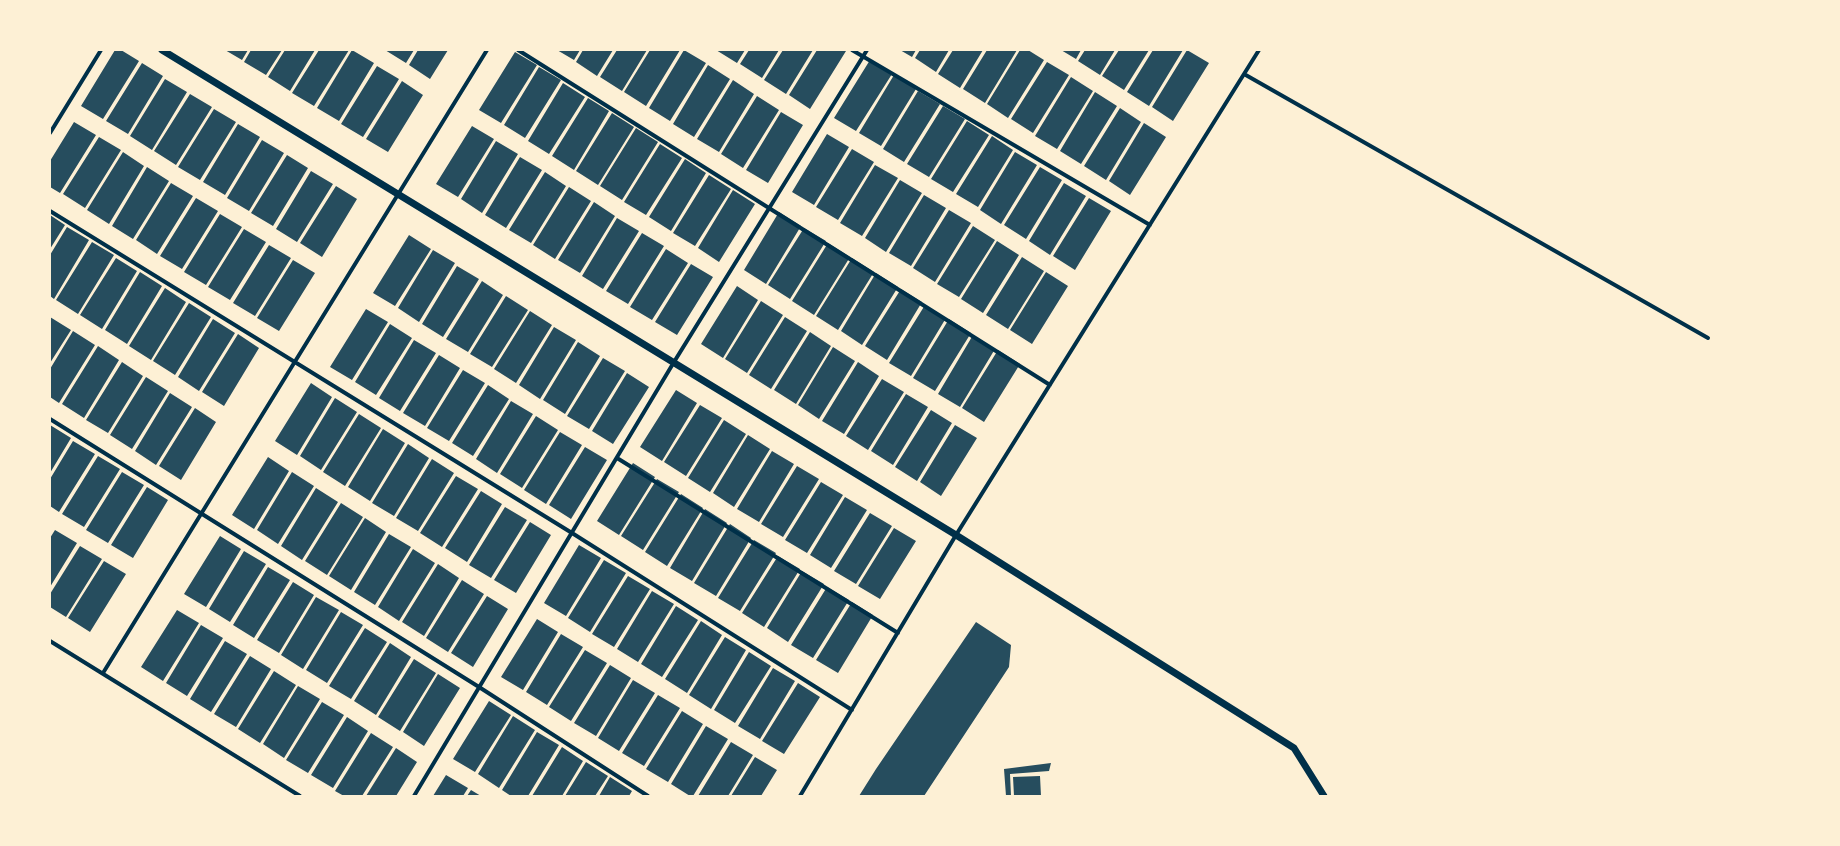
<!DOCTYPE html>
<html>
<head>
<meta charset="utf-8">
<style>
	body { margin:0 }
	#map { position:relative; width:1840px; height:846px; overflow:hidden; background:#fdf0d5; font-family:Raleway,sans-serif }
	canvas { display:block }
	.frame { position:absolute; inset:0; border:51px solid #fdf0d5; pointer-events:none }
</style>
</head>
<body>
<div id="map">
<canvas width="1840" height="846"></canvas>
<div class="frame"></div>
</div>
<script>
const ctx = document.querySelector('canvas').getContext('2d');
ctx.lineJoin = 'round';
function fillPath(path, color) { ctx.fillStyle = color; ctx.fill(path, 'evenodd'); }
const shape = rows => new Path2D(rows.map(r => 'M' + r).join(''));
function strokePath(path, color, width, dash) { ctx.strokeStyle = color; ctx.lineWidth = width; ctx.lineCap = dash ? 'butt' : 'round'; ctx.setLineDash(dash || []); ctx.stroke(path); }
fillPath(shape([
	[115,50,121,50,139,61,103,119,81,106],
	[225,50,248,50,242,60],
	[251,50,282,50,266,75,244,62],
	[285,50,315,50,290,91,268,77],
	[319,50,349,50,314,106,292,93],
	[352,50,374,63,339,121,317,108],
	[385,50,414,50,406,63],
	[418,50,448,50,430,79,409,65],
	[557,50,580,50,574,60],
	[583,50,613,50,597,76,576,62],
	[617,50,647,50,622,91,600,77],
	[650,50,680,50,646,106,624,92],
	[684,50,706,63,670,121,649,108],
	[716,50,745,50,737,63],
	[749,50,779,50,762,78,740,64],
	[783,50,813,50,786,94,764,80],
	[817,50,846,51,810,109,789,95],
	[900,50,916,50,912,57],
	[920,50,949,50,936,72,915,58],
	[953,50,983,50,960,88,938,74],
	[987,50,1017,50,985,103,963,89],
	[1020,50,1028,50,1044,60,1008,118,987,104],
	[1061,50,1081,50,1076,59],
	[1085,50,1115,50,1100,75,1078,61],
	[1119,50,1149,50,1124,90,1102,76],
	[1153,50,1183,50,1149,106,1127,92],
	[1187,50,1209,63,1173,121,1152,107],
	[515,52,537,65,501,123,479,110],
	[870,60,892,74,856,131,834,118],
	[1047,62,1069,75,1033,133,1011,119],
	[142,63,163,76,128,134,106,121],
	[708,65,730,79,694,137,673,124],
	[377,66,399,79,363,137,341,124],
	[539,67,561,80,525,138,504,125],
	[894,75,916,89,881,146,859,133],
	[1071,77,1093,91,1057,149,1035,136],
	[165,79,187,92,152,150,130,136],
	[733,80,754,94,719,152,697,139],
	[402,81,423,95,388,152,366,139],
	[563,83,585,97,549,154,528,141],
	[918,91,940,104,904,162,883,149],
	[1095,92,1117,106,1081,164,1060,151],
	[190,94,212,107,176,165,154,151],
	[757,96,779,110,743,168,721,154],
	[588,98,609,111,574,170,552,156],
	[943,106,965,119,929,177,907,164],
	[1120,108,1141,122,1106,180,1084,166],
	[214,109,236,122,200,180,178,167],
	[781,112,803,125,768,183,746,170],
	[612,113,634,127,598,185,576,171],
	[967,121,989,135,953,192,931,179],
	[74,122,96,135,60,193,50,187,50,161],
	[1144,123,1166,137,1130,195,1109,181],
	[238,124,260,137,225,195,203,182],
	[472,126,494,139,458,197,436,184],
	[636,128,658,142,622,200,600,186],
	[827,134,849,147,814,205,792,192],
	[992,136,1013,150,978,207,956,194],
	[99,137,121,150,85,208,63,194],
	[262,140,284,153,249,211,227,198],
	[496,141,518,154,482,213,461,199],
	[660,144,682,158,646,215,624,202],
	[852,149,874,162,838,220,816,207],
	[123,152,144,166,109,224,87,210],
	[1015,152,1037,165,1001,224,980,210],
	[287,155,308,168,273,226,251,213],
	[520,157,542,170,506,228,485,215],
	[685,159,706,173,671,231,649,217],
	[875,165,898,178,862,236,840,223],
	[147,167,169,181,133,239,112,226],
	[1040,167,1062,180,1026,239,1004,225],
	[311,171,333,184,297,242,276,229],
	[545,172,566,186,531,243,509,230],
	[709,175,731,189,695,246,673,233],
	[900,180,922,193,886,252,865,238],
	[171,183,193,196,157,254,136,240],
	[1064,183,1086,196,1050,255,1029,241],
	[336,186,357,199,322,257,300,243],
	[569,187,591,201,555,259,533,245],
	[733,190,755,204,719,262,698,248],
	[924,195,946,208,911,266,889,253],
	[196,198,218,211,182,269,160,256],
	[1089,198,1111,211,1075,270,1053,256],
	[594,202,615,216,580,273,558,260],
	[949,210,971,223,935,282,913,268],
	[779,212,801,226,766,284,744,270],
	[220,214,242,227,206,285,184,272],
	[50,215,65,225,50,249],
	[617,218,639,231,603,289,582,276],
	[973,226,995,240,959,297,937,284],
	[67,227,89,240,54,299,50,296,50,255],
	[804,228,826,241,790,299,768,285],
	[244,229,266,242,230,300,208,287],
	[642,233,664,246,628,304,606,291],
	[409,235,431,249,395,306,373,293],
	[997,241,1019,255,983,313,961,299],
	[92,242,114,255,78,314,56,300],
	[828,243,850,257,814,315,792,301],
	[269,245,291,258,255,316,233,303],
	[666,249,688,263,652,320,630,307],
	[433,250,455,263,419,322,398,308],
	[1022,257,1044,271,1008,329,986,315],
	[116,258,137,271,102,329,80,315],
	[852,258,874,272,838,330,816,316],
	[293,260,315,273,279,331,257,318],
	[691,264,713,277,677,335,655,322],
	[457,266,479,279,443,337,422,324],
	[140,272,162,286,127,344,105,330],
	[1046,272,1068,286,1032,344,1010,330],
	[876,273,898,287,862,345,841,331],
	[482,281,503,295,468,352,446,339],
	[737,286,758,300,723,358,701,344],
	[165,288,186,302,151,360,129,346],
	[901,289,922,302,887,360,865,346],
	[506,296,528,310,492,367,470,354],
	[761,301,783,315,747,373,725,359],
	[189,303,211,317,175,375,153,361],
	[925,305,946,318,911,376,889,363],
	[366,309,388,322,352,380,330,367],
	[530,311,552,325,516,383,494,369],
	[50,317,71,330,50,363],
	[785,317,807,331,771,389,749,375],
	[213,319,235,333,199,391,178,377],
	[949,319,971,333,935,391,913,378],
	[390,324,412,338,376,395,355,382],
	[554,327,576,340,540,399,519,385],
	[73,331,95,345,59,403,50,397,50,369],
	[810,332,831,346,796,404,774,390],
	[238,334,259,348,224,406,202,392],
	[973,335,995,349,960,407,938,394],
	[414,340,436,353,400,411,379,398],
	[578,342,600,356,565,414,543,400],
	[98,346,119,360,84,418,62,404],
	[833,347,855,361,819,419,798,405],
	[998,350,1020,364,984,422,962,408],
	[439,355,460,368,425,426,403,413],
	[603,358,625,371,589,429,567,416],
	[122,362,143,376,108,433,86,420],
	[858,362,879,376,844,434,822,421],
	[463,370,485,383,449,441,427,428],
	[627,373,649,387,613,444,592,431],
	[146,377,168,391,132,449,110,435],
	[882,379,904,392,868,450,846,436],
	[311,383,332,397,297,455,275,441],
	[488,385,509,399,473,456,452,443],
	[676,390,697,403,662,461,640,447],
	[170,393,192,407,156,465,135,451],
	[906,394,928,407,893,465,871,451],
	[335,398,357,412,321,470,300,456],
	[511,401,533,414,497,473,476,459],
	[700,405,722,418,686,476,664,462],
	[195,408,216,422,181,480,159,466],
	[931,410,952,423,917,481,895,467],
	[359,414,381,428,345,486,323,472],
	[536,416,558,430,522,488,500,474],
	[724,420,746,434,710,492,688,478],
	[50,425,71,438,50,473],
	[955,425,977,438,941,496,920,482],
	[383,429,405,443,370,501,348,487],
	[560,432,582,445,546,504,524,490],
	[748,435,770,449,734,507,713,493],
	[73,441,95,454,59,512,50,506,50,479],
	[408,444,429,458,394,516,372,503],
	[585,447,607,460,571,519,549,505],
	[772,451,794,464,759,522,737,509],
	[98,456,120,469,84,527,62,514],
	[268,457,289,471,254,529,232,515],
	[432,459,454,473,418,531,396,518],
	[633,463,655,477,619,535,597,521],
	[797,466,819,479,783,537,761,524],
	[122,472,144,485,108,543,86,530],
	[292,472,314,486,278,544,257,530],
	[456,476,478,489,442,547,420,533],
	[657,479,679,492,643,550,621,536],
	[821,482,843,495,807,553,785,540],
	[147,487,168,500,133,558,111,545],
	[316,488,338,502,302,560,281,546],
	[481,491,502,504,467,562,445,548],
	[681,494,703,508,667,566,645,552],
	[845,497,867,510,831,568,810,555],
	[341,503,363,517,327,575,305,561],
	[505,507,527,520,491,578,469,565],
	[705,509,727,523,692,581,670,568],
	[870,513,892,526,856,584,834,571],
	[365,518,386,532,351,590,329,576],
	[530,522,551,535,516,593,494,580],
	[730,524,751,538,716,596,694,583],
	[894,528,916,541,880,599,858,586],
	[55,530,77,543,50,587,50,538],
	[389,534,411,547,375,605,354,592],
	[220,536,241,549,206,607,184,594],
	[754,540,776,553,740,611,718,598],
	[579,545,601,558,566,616,544,603],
	[80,546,102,559,66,617,50,607,50,594],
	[413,549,435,563,399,621,378,607],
	[244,551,266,564,230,622,209,609],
	[778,556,800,569,764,627,742,613],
	[604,560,626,573,590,632,568,618],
	[104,561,126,574,90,632,68,618],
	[438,564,459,578,424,636,402,622],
	[268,567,290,580,254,638,233,625],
	[802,571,824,584,788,642,767,628],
	[628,576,650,589,614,647,592,634],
	[462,580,484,594,448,652,426,638],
	[293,582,314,595,279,653,257,640],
	[827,587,849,600,813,658,791,645],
	[652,591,674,604,638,662,617,649],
	[487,596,508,609,473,667,451,653],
	[316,597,339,610,303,669,281,655],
	[852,602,873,615,838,673,816,660],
	[676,606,698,620,662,677,641,664],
	[177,610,199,623,163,681,141,667],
	[341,612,363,625,327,683,306,670],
	[537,619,558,632,523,690,501,677],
	[701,621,722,635,687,693,665,679],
	[976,622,1011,645,1009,667,924,796,859,796,876,769],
	[201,625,223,638,187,696,166,683],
	[365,628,387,642,351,699,329,686],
	[561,634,583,647,547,705,526,692],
	[725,637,746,650,711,709,689,695],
	[225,641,247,654,211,712,190,699],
	[390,643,411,657,376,715,354,701],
	[585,650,607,663,571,721,549,707],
	[749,652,771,666,735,723,714,710],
	[250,656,271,669,236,727,214,714],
	[414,659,436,673,400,731,378,717],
	[610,665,631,678,596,736,574,723],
	[773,668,795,681,760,739,738,726],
	[274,671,296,685,260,743,238,729],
	[438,674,460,688,424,746,403,732],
	[633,680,655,693,619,751,598,738],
	[798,683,820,697,784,754,762,741],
	[298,686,320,699,284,758,263,744],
	[658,695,680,708,644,766,622,753],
	[489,701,511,715,475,772,453,759],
	[322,702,344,715,308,773,286,760],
	[682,711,703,724,668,782,646,769],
	[513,716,535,730,499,788,478,774],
	[347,717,368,731,333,788,311,775],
	[706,726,728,739,693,796,690,796,671,784],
	[537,732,559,745,528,796,511,796,502,790],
	[371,733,393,747,362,796,344,796,335,791],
	[731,742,753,755,728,796,698,796],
	[562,747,583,761,562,796,532,796],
	[396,748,417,762,396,796,366,796],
	[755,757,777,770,761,796,731,796],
	[586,762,608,776,595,796,565,796],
	[1051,763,1049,771,1010,774,1011,796,1006,796,1004,769],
	[446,775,468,788,463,796,433,796],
	[1040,776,1041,796,1014,796,1013,777],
	[610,777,632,791,629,796,599,796],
	[471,790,481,796,467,796]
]), '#264d5e');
strokePath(shape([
	[518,50,1050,385],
	[852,50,1150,225],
	[1244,74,1708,338],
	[50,133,101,50],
	[50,211,572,533,852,710],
	[50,419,479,687,648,796],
	[617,458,898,633],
	[50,641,300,796],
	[103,673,487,50],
	[414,796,674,362,867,50],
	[800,796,956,535,1259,50]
]), '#003049', 4);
strokePath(shape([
	[162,50,956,535,1294,748,1324,796]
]), '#003049', 7);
</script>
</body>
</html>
